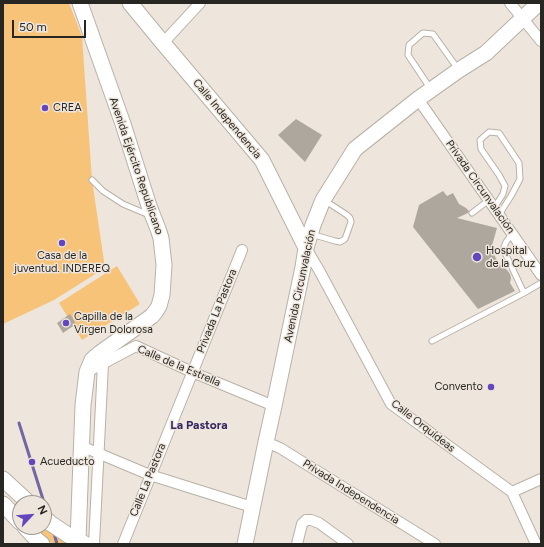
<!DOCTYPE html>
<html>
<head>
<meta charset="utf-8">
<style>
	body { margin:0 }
	#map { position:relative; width:544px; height:547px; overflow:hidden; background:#eee6dc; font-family:Figtree,sans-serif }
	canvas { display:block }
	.frame { position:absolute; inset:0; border:4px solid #282622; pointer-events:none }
	.north { position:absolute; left:12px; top:495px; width:40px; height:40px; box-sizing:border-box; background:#eee6dc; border:1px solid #9f9992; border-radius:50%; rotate:64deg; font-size:11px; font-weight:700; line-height:16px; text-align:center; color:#282622 }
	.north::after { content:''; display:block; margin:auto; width:14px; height:18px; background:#6545be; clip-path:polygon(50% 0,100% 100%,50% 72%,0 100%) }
	.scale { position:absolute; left:12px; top:20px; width:74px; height:18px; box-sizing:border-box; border:2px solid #282622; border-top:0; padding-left:5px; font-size:12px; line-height:14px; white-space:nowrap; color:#282622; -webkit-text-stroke:3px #eee6dc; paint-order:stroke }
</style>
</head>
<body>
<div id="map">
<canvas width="544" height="547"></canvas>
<div class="frame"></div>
<div class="north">N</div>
<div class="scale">50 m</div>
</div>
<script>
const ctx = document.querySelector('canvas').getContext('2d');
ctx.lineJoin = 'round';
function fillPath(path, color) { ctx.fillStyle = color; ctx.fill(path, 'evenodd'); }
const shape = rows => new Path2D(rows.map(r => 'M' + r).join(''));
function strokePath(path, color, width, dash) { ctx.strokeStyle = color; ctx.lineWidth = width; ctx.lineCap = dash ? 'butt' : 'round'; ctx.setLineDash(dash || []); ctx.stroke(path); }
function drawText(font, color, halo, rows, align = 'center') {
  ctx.font = font + ' Figtree,sans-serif'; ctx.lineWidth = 3; ctx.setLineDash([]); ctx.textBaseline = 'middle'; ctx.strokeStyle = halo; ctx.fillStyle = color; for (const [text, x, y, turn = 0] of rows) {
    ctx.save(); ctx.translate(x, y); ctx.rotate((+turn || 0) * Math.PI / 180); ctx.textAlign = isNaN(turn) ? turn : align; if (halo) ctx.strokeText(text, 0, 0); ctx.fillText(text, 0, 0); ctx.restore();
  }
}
fillPath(shape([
	[3,3,69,3,82,36,92,180,105,268,54,300,3,324],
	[117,266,140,304,82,340,59,303],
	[44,524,68,544,53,544,40,534,33,527,44,527]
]), '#f7c378');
strokePath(shape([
	[19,423,47,512],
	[54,533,57,544]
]), '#7267a2', 3);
fillPath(shape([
	[296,119,322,135,305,162,278,135],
	[443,191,447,196,453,193,459,204,466,208,469,211,468,213,457,218,497,228,491,249,499,264,507,270,510,274,511,278,510,283,515,291,478,309,413,227,419,205],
	[70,314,76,324,63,333,57,323]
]), '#aea79d');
const lane = shape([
	[430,88,408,55,409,45,423,33,433,34,458,69],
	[92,180,103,191,123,204,149,215],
	[494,208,503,194,505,186,499,175,481,149,480,140,489,132,499,133,519,163,520,179,511,196,499,215],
	[472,213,489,200],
	[311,234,335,241,340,242,345,239,351,222,350,218,347,215,324,200],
	[512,234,506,242,504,247,505,253,524,293,541,283],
	[432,341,524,293]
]);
const street = shape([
	[510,3,541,41],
	[163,43,200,3],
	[418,99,541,275],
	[306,248,320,272,391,404,512,492,536,544],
	[87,372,136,346,192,372,274,406],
	[266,442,280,448,435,544],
	[81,446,150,475,252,507],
	[512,492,541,479],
	[94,544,103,364],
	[123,544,242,250],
	[297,544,302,524,306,520,311,520,319,523,348,544]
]);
const secondary = shape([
	[130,3,163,43,262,160,306,248],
	[3,479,29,503],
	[3,504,20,522],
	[44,517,50,523,68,535,85,544],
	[25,527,37,540,42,544],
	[78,540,83,405,87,372,92,360,100,353,152,316,156,311,159,306,162,295,164,265,161,238,158,229,149,206,123,124,80,3],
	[245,544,266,442,274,406,303,267,306,248,313,225,323,200,355,149,418,99,459,70,486,53,539,3]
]);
strokePath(lane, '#b8b1a7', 7);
strokePath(street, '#b8b1a7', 12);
strokePath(secondary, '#b8b1a7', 17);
strokePath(lane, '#fff', 5);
strokePath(street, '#fff', 10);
strokePath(secondary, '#fff', 15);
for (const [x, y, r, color] of [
	[45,108,4,"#6545be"],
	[62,243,4,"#6545be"],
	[477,257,5,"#6545be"],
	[66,323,4,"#6545be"],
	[491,387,4,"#6545be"],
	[32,462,4,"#6545be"]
]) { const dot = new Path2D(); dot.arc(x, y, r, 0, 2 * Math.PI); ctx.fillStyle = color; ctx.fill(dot); strokePath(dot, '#eee6dc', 1.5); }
drawText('11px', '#282622', '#eee6dc', [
	["CREA",53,108],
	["Hospital",486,251],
	["de la Cruz",486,264],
	["Casa de la",62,256,"center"],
	["juventud. INDEREQ",62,269,"center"],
	["Capilla de la",74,317],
	["Virgen Dolorosa",74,330],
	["Convento",483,387,"right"],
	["Acueducto",40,462]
], 'left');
drawText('11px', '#282622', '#eee6dc', [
	["Calle Independencia",227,119,50],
	["Avenida Ejército Republicano",136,166,71],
	["Privada Circunvalación",480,187,55],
	["Avenida Circunvalación",300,286,-78],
	["Privada La Pastora",217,311,-68],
	["Calle de la Estrella",179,366,23],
	["Calle Orquídeas",423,426,38],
	["Calle La Pastora",148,480,-68],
	["Privada Independencia",351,492,32]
]);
drawText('bold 12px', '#352762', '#eee6dc', [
	["La Pastora",199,425]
]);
</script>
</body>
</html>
